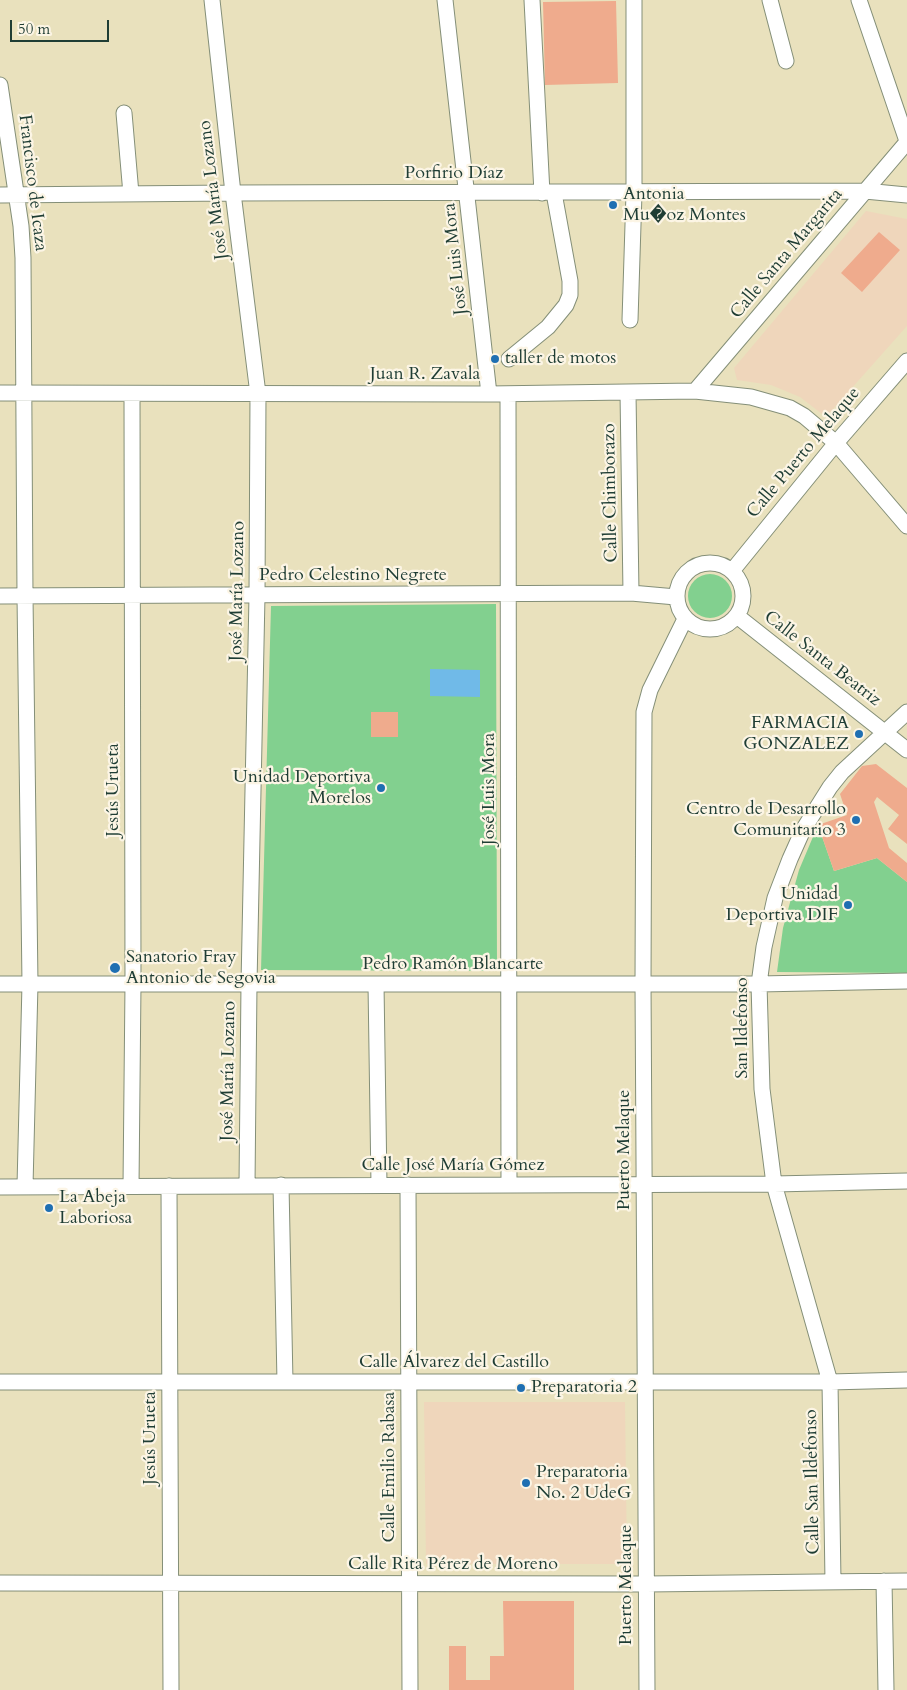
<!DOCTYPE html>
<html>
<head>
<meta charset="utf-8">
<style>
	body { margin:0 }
	#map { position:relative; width:907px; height:1690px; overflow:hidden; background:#e9e1bd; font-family:Cardo,serif }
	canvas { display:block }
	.scale { position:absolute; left:10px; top:20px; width:99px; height:22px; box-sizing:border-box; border:2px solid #1f3d34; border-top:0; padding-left:6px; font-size:15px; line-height:18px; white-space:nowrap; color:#1f3d34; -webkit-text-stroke:4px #fcf5e5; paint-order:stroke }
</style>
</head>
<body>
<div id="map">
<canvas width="907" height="1690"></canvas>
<div class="scale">50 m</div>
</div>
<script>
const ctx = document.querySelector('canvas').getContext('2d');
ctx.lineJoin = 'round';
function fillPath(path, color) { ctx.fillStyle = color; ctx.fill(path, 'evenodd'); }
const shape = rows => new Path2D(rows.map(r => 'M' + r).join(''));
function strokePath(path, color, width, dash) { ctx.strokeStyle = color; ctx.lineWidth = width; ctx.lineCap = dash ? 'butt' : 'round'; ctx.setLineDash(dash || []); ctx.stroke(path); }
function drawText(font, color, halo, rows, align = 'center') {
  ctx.font = font + ' Cardo,serif'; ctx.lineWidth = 4.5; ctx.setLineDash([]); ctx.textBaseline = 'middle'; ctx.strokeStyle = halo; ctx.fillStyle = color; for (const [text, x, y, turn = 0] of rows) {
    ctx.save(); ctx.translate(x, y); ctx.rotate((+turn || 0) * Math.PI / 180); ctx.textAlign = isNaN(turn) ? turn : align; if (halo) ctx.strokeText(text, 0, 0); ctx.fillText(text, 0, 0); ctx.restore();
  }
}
fillPath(shape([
	[866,211,907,219,907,326,826,417,800,397,771,385,737,380,734,368],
	[424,1402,625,1402,627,1564,426,1564]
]), '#efd6bb');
fillPath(shape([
	'688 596a22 22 0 1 1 44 0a22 22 0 1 1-44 0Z',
	[496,604,497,971,261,970,271,606],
	[818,825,834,871,877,858,907,882,907,973,777,972,783,928,799,870]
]), '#82d08f');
fillPath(shape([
	[430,669,480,670,480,697,430,696]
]), '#70bae8');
fillPath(shape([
	[616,1,618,83,545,85,543,2],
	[879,232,900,250,862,292,841,273],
	[371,712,398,712,398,737,371,737],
	[876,764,907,788,907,844,888,829,899,815,877,797,874,802,889,848,907,863,907,882,877,858,834,871,818,825,847,815,840,794,862,766],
	[503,1601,574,1601,574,1690,449,1690,449,1646,466,1646,466,1680,490,1680,490,1656,504,1656]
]), '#efab8d');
const minor = shape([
	[212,0,233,193,258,394,257,596,249,984,247,1185],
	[445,0,489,394],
	[532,0,542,193],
	[770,0,786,61],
	[859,0,907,141],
	[0,85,21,226,23,258,25,596,30,984,25,1186],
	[124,113,131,194],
	[0,195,233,193,865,191,907,195],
	[630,320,634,193,634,0],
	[509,359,548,327,566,305,570,295,570,281,554,193],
	[695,391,907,142],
	[0,393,489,394,695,391,751,397,790,408,804,416,836,443,907,526],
	[628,393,631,593],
	[508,394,509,1184],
	'677 596a33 33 0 1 1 66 0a33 33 0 1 1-66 0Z',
	[732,571,836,443,907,361],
	[0,596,631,593,676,597],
	[737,616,907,750],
	[0,984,759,984,907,981],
	[376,984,379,1185],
	[281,1185,285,1382],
	[408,1185,410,1690],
	[131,1186,133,984,132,394],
	[169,1186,171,1690],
	[0,1187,774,1184,907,1181],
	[0,1382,830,1382,907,1380],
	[884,1581,886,1690],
	[833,1582,830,1382,774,1184,762,1089,759,984,764,947,775,898,790,859,803,830,830,787,842,772,907,712],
	[0,1583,646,1584,907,1581],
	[647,1690,643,983,644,712,650,690,685,619]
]);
strokePath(minor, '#848f78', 17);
strokePath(minor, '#fff', 15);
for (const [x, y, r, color] of [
	[613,205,5,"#1f6fb2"],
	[495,359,5,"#1f6fb2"],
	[859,734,5,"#1f6fb2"],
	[381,788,5,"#1f6fb2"],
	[856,820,5,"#1f6fb2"],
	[848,905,5,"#1f6fb2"],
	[115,968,6,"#1f6fb2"],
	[49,1208,5,"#1f6fb2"],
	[521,1388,5,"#1f6fb2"],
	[526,1483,5,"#1f6fb2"]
]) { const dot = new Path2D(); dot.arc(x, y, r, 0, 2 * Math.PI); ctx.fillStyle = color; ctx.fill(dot); strokePath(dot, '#fcf5e5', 2); }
drawText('18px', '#1f3d34', '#fcf5e5', [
	["Porfirio Díaz",454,174],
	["Francisco de Icaza",32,183,83],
	["José María Lozano",214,190,-97],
	["Calle Santa Margarita",787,254,-50],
	["José Luis Mora",456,259,-96],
	["Juan R. Zavala",425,375],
	["Calle Puerto Melaque",804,453,-50],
	["Calle Chimborazo",611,493,-91],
	["Pedro Celestino Negrete",353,576],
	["José María Lozano",238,591,-89],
	["Calle Santa Beatriz",822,659,38],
	["José Luis Mora",490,789,-90],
	["Jesús Urueta",114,790,-90],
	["Pedro Ramón Blancarte",453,965],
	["San Ildefonso",743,1028,-90],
	["José María Lozano",229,1071,-89],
	["Puerto Melaque",625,1150,-90],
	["Calle José María Gómez",453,1166],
	["Calle Álvarez del Castillo",454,1363],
	["Jesús Urueta",151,1438,-90],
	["Calle Emilio Rabasa",390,1467,-90],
	["Calle San Ildefonso",813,1482,-91],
	["Calle Rita Pérez de Moreno",453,1565],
	["Puerto Melaque",627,1585,-90]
]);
drawText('18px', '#1f3d34', '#fcf5e5', [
	["Antonia",623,195],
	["Mu�oz Montes",623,216],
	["taller de motos",505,359],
	["FARMACIA",849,724,"right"],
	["GONZALEZ",849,745,"right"],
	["Unidad Deportiva",371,778,"right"],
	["Morelos",371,799,"right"],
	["Centro de Desarrollo",846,810,"right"],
	["Comunitario 3",846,831,"right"],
	["Unidad",838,895,"right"],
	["Deportiva DIF",838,916,"right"],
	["Sanatorio Fray",126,958],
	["Antonio de Segovia",126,979],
	["La Abeja",59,1198],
	["Laboriosa",59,1219],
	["Preparatoria 2",531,1388],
	["Preparatoria",536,1473],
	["No. 2 UdeG",536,1494]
], 'left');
</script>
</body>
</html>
